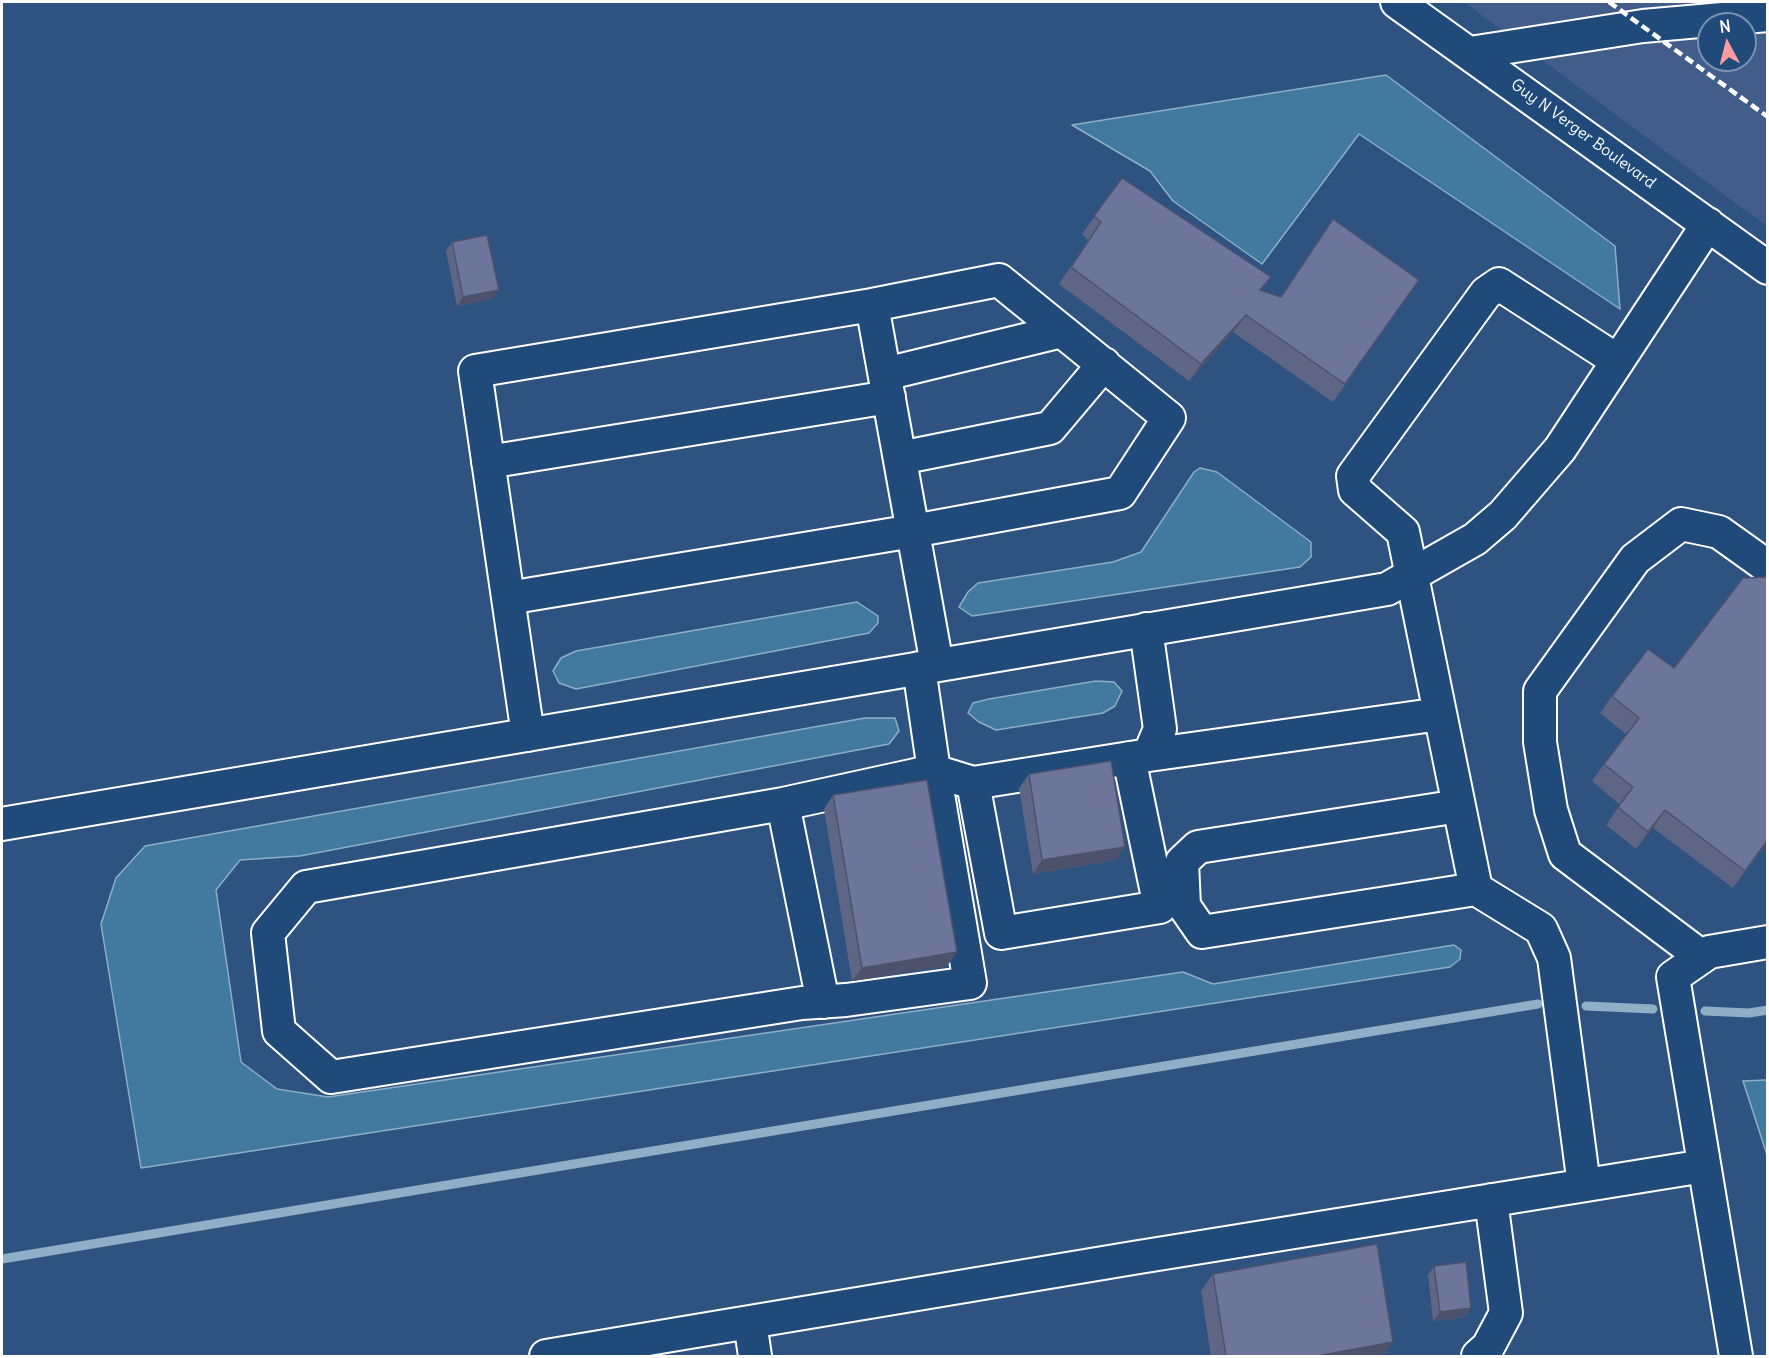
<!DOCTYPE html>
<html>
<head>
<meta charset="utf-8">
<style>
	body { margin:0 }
	#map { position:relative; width:1769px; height:1358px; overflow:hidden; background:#2f5381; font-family:Delius,sans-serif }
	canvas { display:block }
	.frame { position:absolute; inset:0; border:3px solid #fff; pointer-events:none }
	.north { position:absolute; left:1697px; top:12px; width:60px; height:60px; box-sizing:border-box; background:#1f4a7a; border:2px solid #7992af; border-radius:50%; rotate:353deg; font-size:16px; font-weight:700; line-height:24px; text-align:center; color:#fff }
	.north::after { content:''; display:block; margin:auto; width:21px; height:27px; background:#ff9aa2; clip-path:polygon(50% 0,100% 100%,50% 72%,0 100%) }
</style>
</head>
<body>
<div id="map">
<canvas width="1769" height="1358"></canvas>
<div class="frame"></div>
<div class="north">N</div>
</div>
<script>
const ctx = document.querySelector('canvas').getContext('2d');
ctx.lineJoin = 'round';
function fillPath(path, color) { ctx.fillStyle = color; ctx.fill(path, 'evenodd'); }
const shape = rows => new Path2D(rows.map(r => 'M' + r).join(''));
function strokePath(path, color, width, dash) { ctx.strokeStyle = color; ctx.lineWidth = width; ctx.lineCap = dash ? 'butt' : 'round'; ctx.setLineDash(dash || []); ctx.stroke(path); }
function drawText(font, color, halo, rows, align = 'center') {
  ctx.font = font + ' Delius,sans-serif'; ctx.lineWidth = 4.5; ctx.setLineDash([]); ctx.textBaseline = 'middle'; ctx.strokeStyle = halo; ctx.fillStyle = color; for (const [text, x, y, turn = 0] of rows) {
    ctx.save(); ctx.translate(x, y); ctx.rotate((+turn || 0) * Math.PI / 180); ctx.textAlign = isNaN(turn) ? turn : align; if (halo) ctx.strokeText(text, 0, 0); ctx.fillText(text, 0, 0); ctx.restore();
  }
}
fillPath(shape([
	[1464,2,1767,2,1767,226,1727,197],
	[1709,24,1745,24,1745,60,1709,60]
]), '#425d89');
const water = shape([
	[1386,75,1615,246,1620,309,1359,134,1262,264,1173,201,1150,171,1072,125,1386,75],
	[1200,468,1217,472,1311,542,1311,557,1300,567,972,616,959,607,968,592,978,583,1113,562,1141,552,1194,472,1200,468],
	[857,602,878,616,878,623,869,633,576,689,559,683,553,671,561,658,576,651,857,602],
	[1096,681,1114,682,1122,691,1115,706,1103,713,996,730,979,722,968,713,973,703,989,699,1096,681],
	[865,718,895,718,899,731,889,744,300,856,240,860,216,890,241,1062,277,1089,328,1097,1183,972,1213,984,1454,945,1461,950,1460,959,1450,967,141,1168,101,924,116,878,145,846,865,718],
	[1767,1080,1768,1080,1767,1155,1743,1081,1767,1080]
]);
fillPath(water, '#42799e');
strokePath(water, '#8eafc5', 1.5);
strokePath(shape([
	[1586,1006,1653,1009],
	[1705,1011,1749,1013,1768,1010],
	[2,1259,1538,1004]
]), '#8eafc5', 9);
const minor = shape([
	[1397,2,1768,268],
	[1470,53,1643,26,1768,15],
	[885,374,1062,331],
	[900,458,1050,428,1104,364],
	[488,462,889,397],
	[508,598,913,531,1120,493,1169,418,999,280,872,305],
	[919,668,934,771,973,783,1149,755,1160,729,1146,629],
	[528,735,475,371,872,305,937,665],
	[1149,755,1440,714],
	[934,771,970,983,846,1000,802,1003,331,1077,279,1031,268,933,306,887,783,804,934,771],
	[973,783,1001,933,1160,907,1129,758],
	[783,804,823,1002],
	[1459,806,1198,847,1182,862,1184,906,1202,932,1476,889],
	[2,824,1387,589,1475,539,1503,515,1560,449,1708,224],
	[1702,957,1565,854,1551,810,1540,742,1540,691,1635,559,1681,524,1719,532,1768,567],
	[1584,1185,1554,958,1541,929,1476,889,1403,532,1355,490,1353,476,1486,293,1499,284,1618,361],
	[750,1322,755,1356],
	[546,1356,1133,1258,1704,1166],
	[1478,1356,1488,1347,1506,1313,1491,1200],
	[1736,1356,1673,977,1709,952,1768,942]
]);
strokePath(minor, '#fff', 36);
strokePath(minor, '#1f4a7a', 32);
strokePath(shape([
	[1609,2,1768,117]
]), '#fff', 4.5, [9, 4.5]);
fillPath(shape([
	[1122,178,1261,291,1281,297,1419,280,1333,402,1233,332,1189,381,1059,284,1088,240,1082,234],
	[452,242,492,299,457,306,446,251],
	[1674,668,1767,843,1733,888,1653,828,1636,849,1606,825,1620,805,1592,781,1626,734,1600,713,1612,696],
	[1029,774,1116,860,1033,874,1019,788],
	[833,795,957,952,947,966,852,981,824,809],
	[1434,1266,1465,1317,1433,1321,1428,1275],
	[1213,1274,1393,1342,1383,1356,1211,1356,1201,1291]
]), '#5e6585');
fillPath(shape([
	[499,290,492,299,457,306,463,297],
	[1246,315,1233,332,1189,381,1201,364],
	[1665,810,1653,828,1636,849,1648,832],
	[1767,841,1767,843,1733,888,1745,871],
	[1125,847,1116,860,1033,874,1042,860],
	[957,952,947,966,852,981,862,968],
	[1471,1308,1465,1317,1433,1321,1440,1312],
	[1393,1342,1383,1356,1317,1356]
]), '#4c526c');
const building = shape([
	[1122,178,1271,277,1260,290,1281,297,1333,219,1419,280,1345,384,1246,315,1201,364,1071,267,1101,222,1094,216,1122,178],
	[487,235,499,290,463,297,452,242,487,235],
	[1767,577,1767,841,1745,871,1665,810,1648,832,1618,807,1633,787,1604,764,1639,718,1612,696,1648,649,1674,668,1743,578,1767,577],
	[1111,761,1125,847,1042,860,1029,774,1111,761],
	[927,780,957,952,862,968,833,795,927,780],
	[1377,1244,1393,1342,1317,1356,1226,1356,1213,1274,1377,1244],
	[1466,1262,1471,1308,1440,1312,1434,1266,1466,1262]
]);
fillPath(building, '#6d759b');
strokePath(building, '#4c526c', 1.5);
drawText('16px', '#fff', '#1f4a7a', [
	["Guy N Verger Boulevard",1583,134,36]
]);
</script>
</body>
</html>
